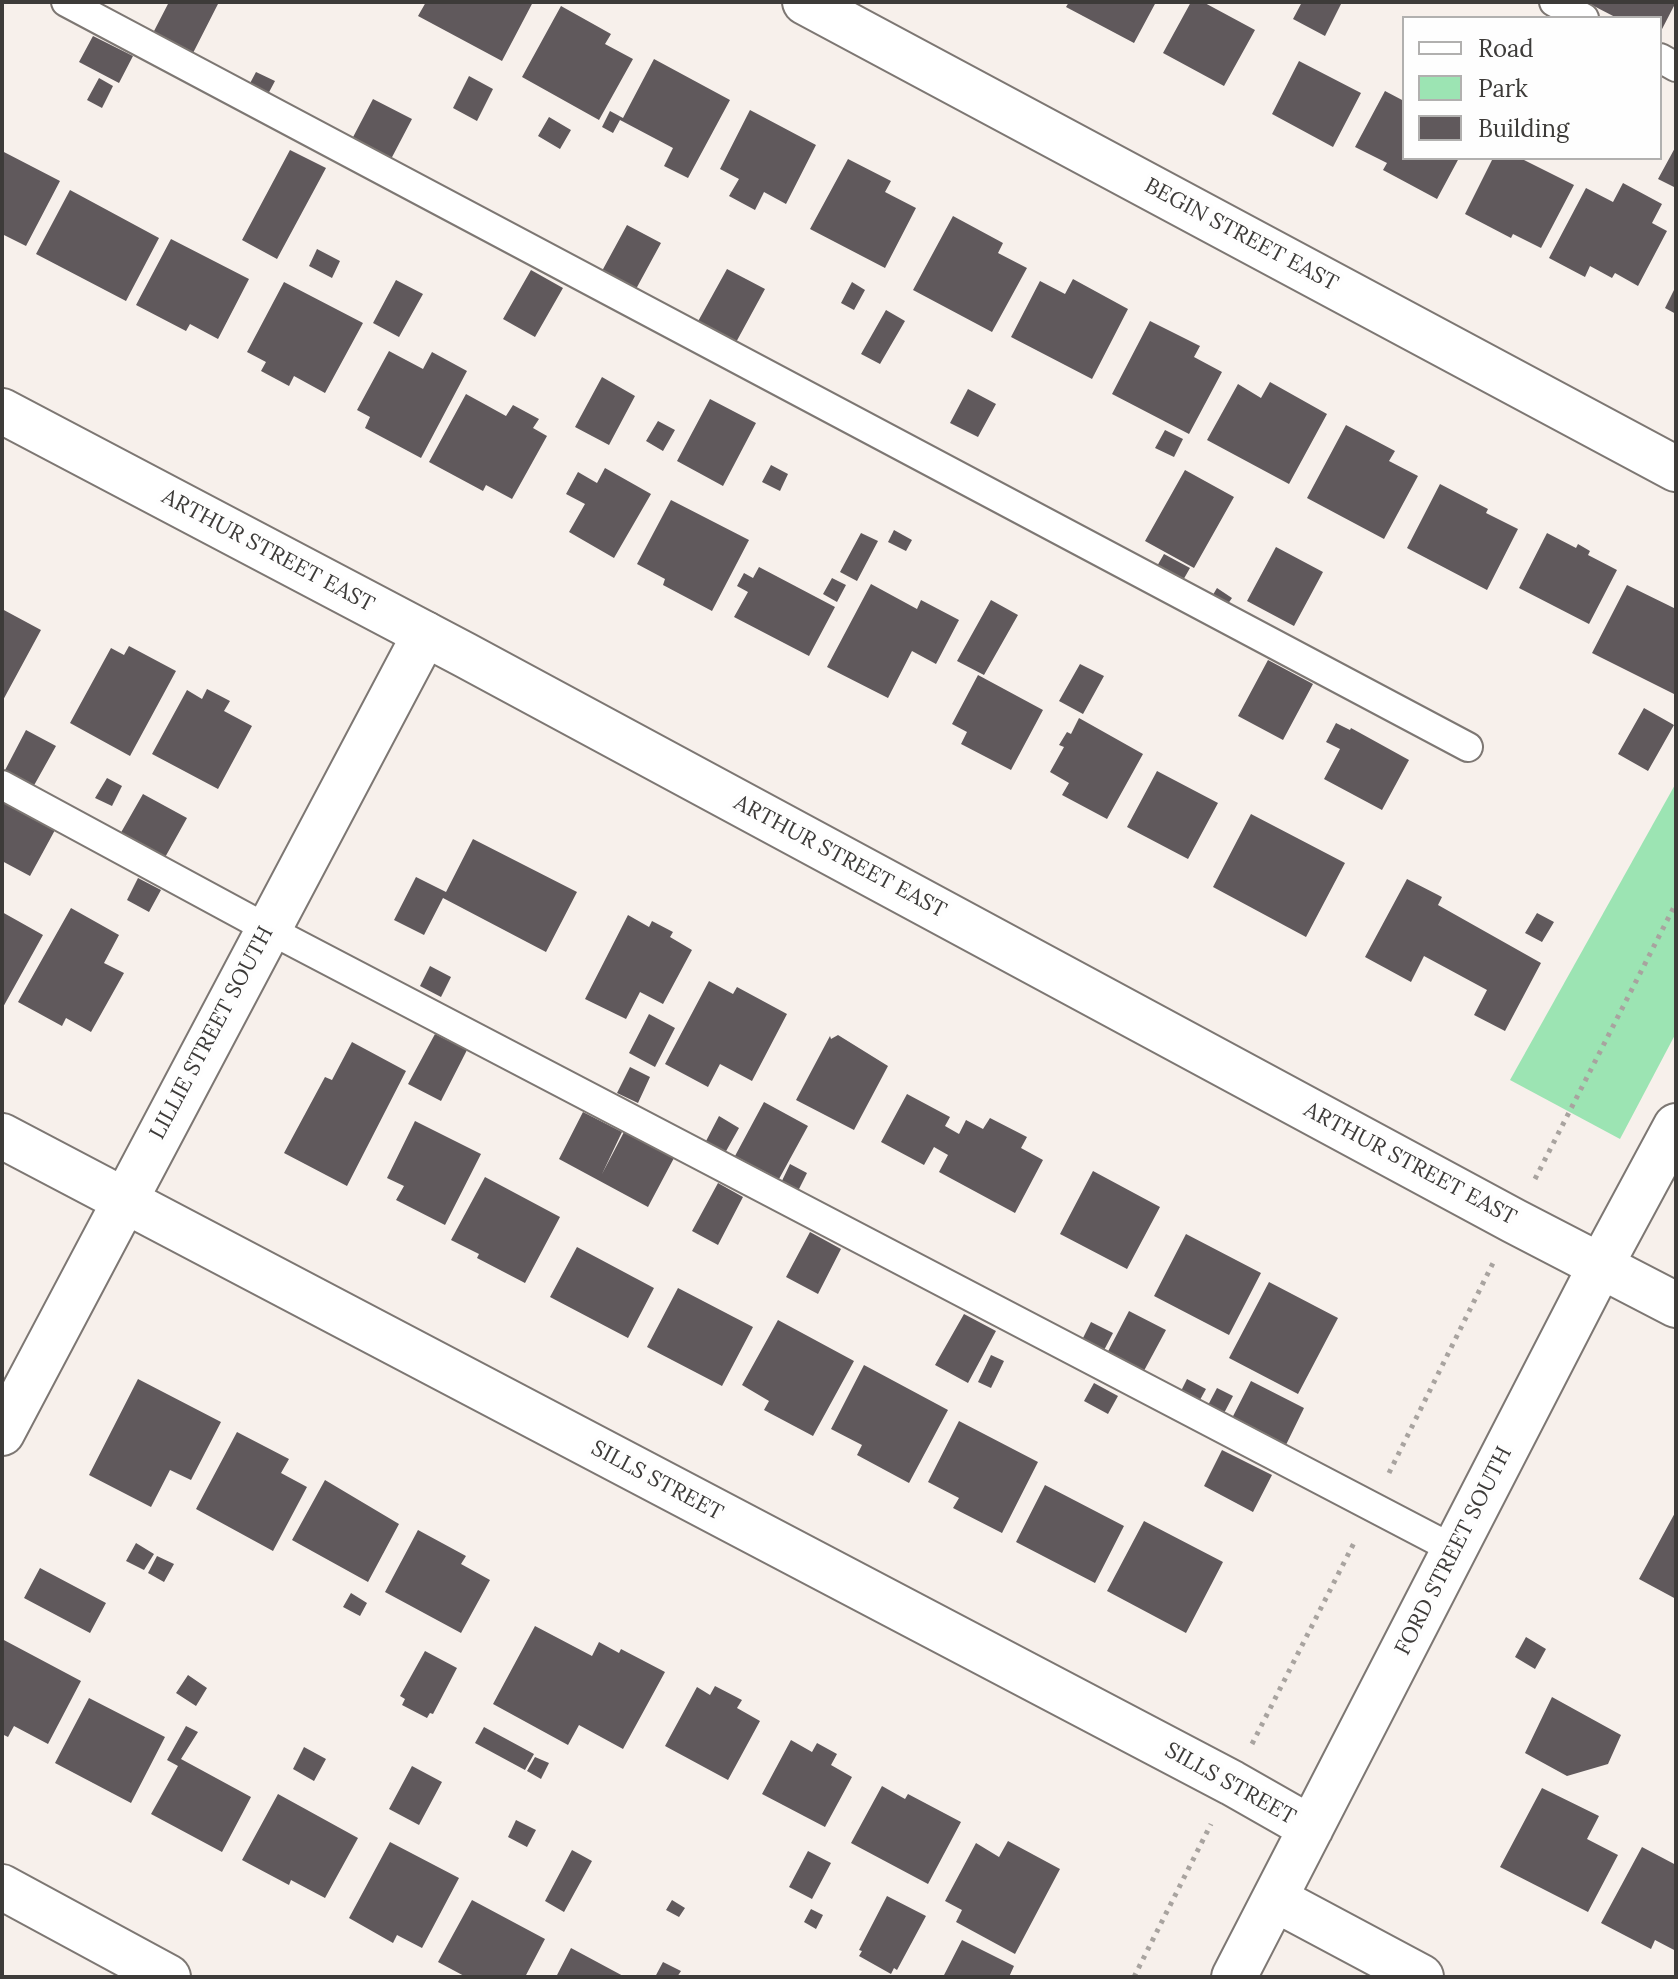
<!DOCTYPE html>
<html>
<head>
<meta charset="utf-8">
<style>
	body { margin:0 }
	#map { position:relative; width:1678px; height:1979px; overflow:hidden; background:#f7f0eb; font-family:Lora,serif }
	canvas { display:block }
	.frame { position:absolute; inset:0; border:4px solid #3d3b39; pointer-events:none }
	.legend { position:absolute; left:1402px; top:16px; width:260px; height:144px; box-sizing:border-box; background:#fefefe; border:2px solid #b1b0af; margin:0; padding:10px 14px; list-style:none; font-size:24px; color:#3d3b39 }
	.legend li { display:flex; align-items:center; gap:16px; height:40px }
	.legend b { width:40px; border:2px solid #b1b0af }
</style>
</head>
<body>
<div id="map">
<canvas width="1678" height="1979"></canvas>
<div class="frame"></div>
<ul class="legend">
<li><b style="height:10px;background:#fff"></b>Road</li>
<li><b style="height:22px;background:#9ce4b3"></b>Park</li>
<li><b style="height:22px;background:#60595c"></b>Building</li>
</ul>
</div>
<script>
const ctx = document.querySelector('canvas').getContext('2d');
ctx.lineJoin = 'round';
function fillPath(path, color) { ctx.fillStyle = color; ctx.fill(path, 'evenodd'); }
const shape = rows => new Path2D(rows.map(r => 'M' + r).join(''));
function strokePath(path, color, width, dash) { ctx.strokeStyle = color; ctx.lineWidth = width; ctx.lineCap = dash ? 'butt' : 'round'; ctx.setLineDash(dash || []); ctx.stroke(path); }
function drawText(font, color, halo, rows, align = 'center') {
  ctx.font = font + ' Lora,serif'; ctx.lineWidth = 8; ctx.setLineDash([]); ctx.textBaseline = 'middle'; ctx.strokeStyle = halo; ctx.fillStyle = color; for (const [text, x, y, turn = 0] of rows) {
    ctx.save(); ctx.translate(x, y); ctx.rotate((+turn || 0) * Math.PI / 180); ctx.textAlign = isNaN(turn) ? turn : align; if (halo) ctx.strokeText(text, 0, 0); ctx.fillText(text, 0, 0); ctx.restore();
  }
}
fillPath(shape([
	[1676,783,1676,1033,1620,1139,1510,1080]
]), '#9ce4b3');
fillPath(shape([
	[169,2,219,2,193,53,153,33],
	[426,2,533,2,502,61,418,16],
	[1069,2,1156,2,1134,43,1066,7],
	[1191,2,1203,2,1255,30,1224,86,1163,53],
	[1302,2,1342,2,1325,36,1293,19],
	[1586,2,1676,2,1660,33,1660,18,1617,18],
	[561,6,611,34,605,44,633,59,599,120,522,77],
	[93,36,133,56,119,83,79,62],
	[654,59,730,100,688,178,664,166,673,148,620,120,613,133,602,127,610,111,623,118],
	[1299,61,1361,93,1333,147,1272,114],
	[256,72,275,81,267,96,248,87],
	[469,76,493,89,477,121,453,108],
	[99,78,113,86,102,108,87,100],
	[1385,91,1404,101,1404,158,1459,158,1437,199,1383,170,1387,163,1355,147],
	[373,99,412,119,390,161,351,141],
	[750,110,816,145,786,204,764,192,755,210,729,196,739,179,720,169],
	[549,117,571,130,560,149,538,136],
	[1676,146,1676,188,1658,179],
	[290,150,326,168,277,259,242,240],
	[2,151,60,181,26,246,2,234],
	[1493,158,1520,158,1574,185,1541,248,1513,234,1511,238,1465,214],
	[848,159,891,181,885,192,916,208,885,268,810,229],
	[1623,183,1662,204,1652,223,1667,231,1638,286,1615,273,1612,278,1590,266,1585,277,1549,258,1586,188,1613,202],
	[70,190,159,238,126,301,36,254],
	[953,216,1003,243,998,253,1027,268,992,332,913,290],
	[627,225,661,243,636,289,602,271],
	[171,239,249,279,218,339,190,324,186,331,136,305],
	[317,249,340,261,332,278,309,266],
	[727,269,765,289,734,346,696,325],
	[531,270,563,288,535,337,503,319],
	[1073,279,1128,309,1092,379,1011,337,1040,281,1065,294],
	[396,280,423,294,399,337,373,323],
	[284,282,363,323,325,393,294,376,289,386,261,371,266,362,247,352],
	[852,282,865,290,854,310,841,303],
	[1676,286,1676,314,1665,308],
	[886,310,905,321,880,364,861,354],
	[1150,321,1200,346,1194,357,1222,372,1189,434,1112,394],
	[389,351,423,369,432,352,467,371,421,458,365,428,370,417,357,410],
	[602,377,635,396,609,445,575,427],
	[1270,382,1327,414,1289,484,1207,440,1238,384,1261,398],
	[968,389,996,404,978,437,950,423],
	[466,394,506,416,513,405,539,419,533,428,547,436,512,499,486,485,483,491,429,462],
	[710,399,756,423,723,486,677,461],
	[658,421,675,430,663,451,646,441],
	[1346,425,1395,451,1389,461,1418,476,1384,539,1307,498],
	[1165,430,1183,439,1174,457,1155,448],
	[771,465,788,474,780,491,762,482],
	[605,468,651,494,614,558,569,532,585,504,566,494,578,472,597,483],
	[1185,470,1234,497,1194,568,1145,541],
	[1440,484,1488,509,1486,513,1518,529,1487,590,1407,548],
	[671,500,749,540,712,611,663,585,665,579,637,564],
	[894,530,912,540,906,551,888,542],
	[861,533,878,541,857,581,840,572],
	[1547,533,1576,548,1578,544,1590,551,1588,555,1617,570,1589,624,1519,588],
	[1276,547,1323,572,1294,626,1247,601],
	[1164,554,1190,568,1182,582,1156,568],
	[759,567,835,607,809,656,734,617,748,592,737,586,744,573,753,578],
	[832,578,846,585,837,602,823,594],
	[871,584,917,609,921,600,959,620,936,664,912,651,888,698,827,667],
	[1627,585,1676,609,1676,695,1592,653],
	[1217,588,1232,598,1225,608,1211,598],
	[991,600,1018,615,984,675,957,661],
	[2,609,41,630,2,702],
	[129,646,176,671,130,756,70,723,111,648,124,655],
	[1268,660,1313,684,1283,740,1238,716],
	[1080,664,1104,676,1083,714,1059,701],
	[978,675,1043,710,1011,770,961,744,967,732,952,724],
	[207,689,230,701,224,711,252,726,218,789,152,754,187,690,202,699],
	[1644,708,1674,725,1648,771,1618,754],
	[1079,718,1143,754,1107,819,1062,795,1069,783,1050,772,1064,747,1059,745,1067,732,1071,734],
	[1336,723,1350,730,1351,728,1409,760,1382,810,1324,779,1340,749,1326,742],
	[26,730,56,746,32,789,3,774],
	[1157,771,1218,803,1188,859,1127,827],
	[107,778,122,786,112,806,95,798],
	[143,794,187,818,163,861,119,836],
	[2,802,55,830,30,876,2,861],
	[1251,814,1345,863,1306,937,1213,887],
	[473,839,577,892,546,952,443,898,424,935,394,920,416,877,446,892],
	[138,878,161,890,149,912,127,900],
	[1407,879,1442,897,1438,905,1541,963,1505,1031,1474,1015,1487,990,1424,956,1411,982,1365,957],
	[71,908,119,935,104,963,124,973,91,1032,66,1018,62,1026,18,1002],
	[2,912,43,935,2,1009],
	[1537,913,1554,922,1542,942,1525,933],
	[628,915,649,927,652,921,673,932,670,937,692,950,663,1004,640,992,626,1019,585,999],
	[430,966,451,977,441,997,420,986],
	[709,981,733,994,737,987,787,1014,752,1081,720,1064,708,1087,665,1064],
	[649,1014,675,1028,655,1067,629,1053],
	[435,1034,467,1050,441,1101,408,1084],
	[838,1035,888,1066,854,1130,796,1100,830,1036,831,1039],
	[352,1042,406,1071,347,1186,284,1153,325,1077,332,1080],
	[630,1067,650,1077,638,1103,617,1093],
	[907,1094,950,1117,945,1126,959,1134,966,1120,983,1129,990,1118,1027,1137,1021,1148,1043,1160,1015,1213,939,1172,948,1155,934,1147,924,1165,881,1142],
	[764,1102,808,1126,779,1179,735,1156],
	[583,1112,622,1132,602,1174,624,1132,674,1158,648,1207,559,1159],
	[719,1116,739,1128,725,1153,705,1143],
	[415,1121,481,1154,445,1225,396,1200,404,1186,387,1178],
	[790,1164,807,1173,797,1193,780,1185],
	[1093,1171,1160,1207,1127,1269,1060,1234],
	[485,1177,560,1217,525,1283,477,1258,479,1254,451,1240],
	[718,1183,743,1197,718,1245,692,1231],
	[810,1232,841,1249,818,1294,786,1277],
	[1186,1234,1261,1273,1229,1335,1154,1296],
	[577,1247,654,1288,628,1338,550,1297],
	[1269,1282,1338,1318,1298,1394,1229,1358],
	[678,1288,753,1327,722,1386,647,1347],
	[1129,1311,1166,1330,1139,1380,1103,1361],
	[964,1314,996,1331,968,1383,935,1365],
	[778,1320,854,1361,813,1436,764,1410,769,1401,742,1385],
	[1091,1322,1113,1333,1102,1354,1080,1344],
	[991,1355,1004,1361,991,1388,978,1382],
	[864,1365,948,1410,909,1483,857,1455,862,1445,831,1429],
	[138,1379,221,1422,191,1480,170,1470,151,1507,89,1475],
	[1187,1379,1206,1389,1195,1409,1177,1399],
	[1251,1381,1304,1408,1282,1453,1228,1426],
	[1094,1383,1118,1396,1108,1414,1084,1401],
	[1217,1388,1233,1396,1222,1417,1206,1409],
	[959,1421,1038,1462,1002,1533,953,1508,959,1498,928,1482],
	[237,1432,289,1459,281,1473,307,1487,273,1551,196,1509],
	[1222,1450,1272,1475,1253,1512,1204,1486],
	[325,1480,399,1524,368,1582,292,1540],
	[1045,1485,1124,1526,1095,1583,1016,1542],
	[1676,1511,1676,1599,1639,1579],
	[1144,1521,1223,1562,1186,1633,1107,1591],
	[418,1530,466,1556,461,1564,490,1580,461,1633,385,1592],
	[136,1543,154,1554,144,1570,126,1561],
	[157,1556,174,1564,164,1582,148,1573],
	[40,1568,106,1603,90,1633,24,1598],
	[351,1593,367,1603,360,1616,343,1607],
	[535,1626,592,1656,599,1642,619,1653,621,1649,665,1672,623,1749,579,1725,568,1745,493,1704],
	[1526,1637,1546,1649,1535,1669,1515,1657],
	[2,1639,81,1681,48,1744,14,1726,8,1737,2,1734],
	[425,1651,457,1668,433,1714,430,1713,427,1718,402,1705,405,1699,400,1696],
	[188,1675,207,1688,196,1706,176,1693],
	[715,1686,742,1700,737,1708,760,1721,728,1780,665,1746,697,1687,710,1695],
	[1552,1697,1621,1735,1608,1764,1567,1776,1525,1753],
	[89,1698,165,1737,131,1803,55,1763],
	[186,1726,198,1732,181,1759,251,1797,222,1852,151,1814,178,1766,167,1760],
	[484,1727,534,1754,525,1770,475,1743],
	[791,1740,812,1752,817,1743,837,1754,831,1765,852,1777,825,1827,762,1794],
	[304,1747,326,1759,314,1781,293,1769],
	[535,1757,549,1763,541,1779,527,1771],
	[412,1766,442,1782,419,1825,389,1809],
	[882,1786,905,1799,908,1794,961,1822,928,1884,851,1843],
	[1542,1788,1599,1816,1587,1839,1618,1855,1588,1912,1500,1867],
	[278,1794,358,1838,325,1898,291,1880,289,1885,242,1860],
	[516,1820,536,1830,527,1847,508,1837],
	[1008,1841,1060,1869,1015,1954,956,1922,962,1910,945,1901,976,1843,999,1857],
	[390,1842,459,1878,422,1948,397,1935,393,1943,349,1918],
	[1642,1847,1676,1865,1676,1951,1655,1940,1651,1949,1601,1923],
	[572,1850,592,1861,564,1912,545,1901],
	[808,1851,831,1863,812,1899,789,1887],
	[887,1896,926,1916,897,1970,894,1968,891,1974,859,1956,862,1951,859,1950],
	[472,1900,545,1939,525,1977,466,1977,438,1962],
	[672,1900,685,1908,679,1917,666,1910],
	[811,1909,823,1915,816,1929,804,1922],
	[962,1940,1014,1966,1009,1977,943,1977],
	[571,1948,625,1977,556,1977],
	[663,1962,681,1971,677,1977,655,1977]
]), '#60595c');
const service = shape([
	[66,2,1468,747],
	[1554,2,1584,18],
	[1660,58,1676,67],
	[2,785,268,929,1455,1550]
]);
const minor = shape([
	[805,2,1676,469],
	[2,1136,1232,1783,1311,1828],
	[2,1433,425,634],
	[2,1887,168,1977],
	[1275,1899,1421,1977],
	[1234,1977,1601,1265,1676,1126]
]);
const secondary = shape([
	[2,411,465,655,1514,1221,1676,1305]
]);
strokePath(service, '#7d7773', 32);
strokePath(minor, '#7d7773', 48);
strokePath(secondary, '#7d7773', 48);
strokePath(shape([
	[1535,1179,1676,903],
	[1389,1473,1493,1263],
	[1252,1744,1356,1539],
	[1134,1977,1211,1824]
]), '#a8a39f', 5, [4, 6]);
strokePath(service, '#fff', 28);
strokePath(minor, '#fff', 44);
strokePath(secondary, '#fff', 44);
drawText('22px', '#3d3b39', '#fefefe', [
	["BEGIN STREET EAST",1241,235,28],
	["ARTHUR STREET EAST",268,551,28],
	["ARTHUR STREET EAST",840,857,28],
	["LILLIE STREET SOUTH",212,1033,-62],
	["ARTHUR STREET EAST",1410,1164,28],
	["SILLS STREET",657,1481,28],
	["FORD STREET SOUTH",1454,1551,-63],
	["SILLS STREET",1230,1784,29]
]);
</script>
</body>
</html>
